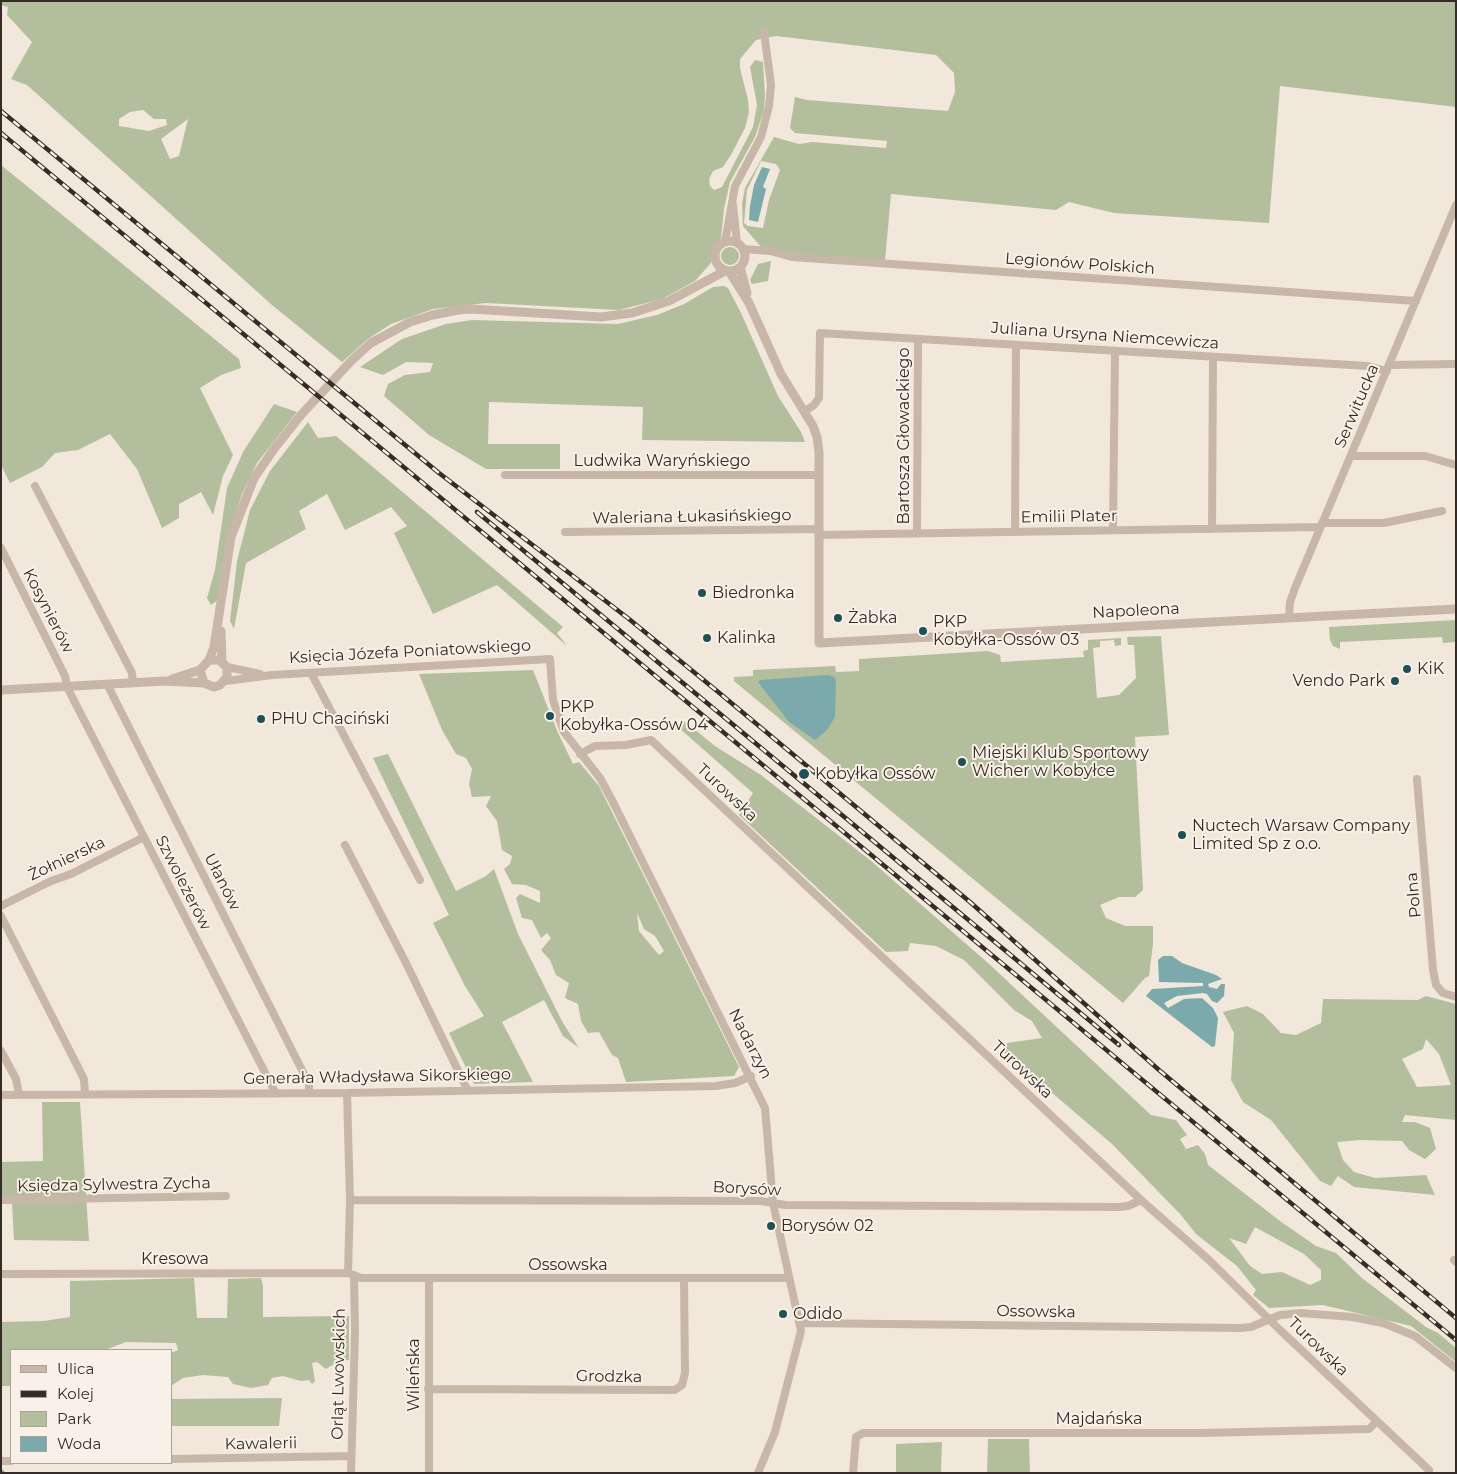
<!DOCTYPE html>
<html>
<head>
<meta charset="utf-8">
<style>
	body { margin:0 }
	#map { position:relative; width:1457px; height:1474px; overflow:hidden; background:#f1e7db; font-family:Montserrat,sans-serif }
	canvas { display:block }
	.frame { position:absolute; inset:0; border:2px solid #352c28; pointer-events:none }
	.legend { position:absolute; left:10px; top:1349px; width:162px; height:115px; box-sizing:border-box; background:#f9f1e7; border:1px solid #aba29b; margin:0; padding:6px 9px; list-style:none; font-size:15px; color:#352c28 }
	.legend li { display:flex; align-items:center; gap:10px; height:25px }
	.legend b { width:25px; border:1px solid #aba29b }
</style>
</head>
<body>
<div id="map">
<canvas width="1457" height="1474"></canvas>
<div class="frame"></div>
<ul class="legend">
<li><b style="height:6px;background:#c8b7a8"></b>Ulica</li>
<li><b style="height:6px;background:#352c28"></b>Kolej</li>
<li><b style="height:14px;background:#b3bf9c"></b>Park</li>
<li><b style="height:14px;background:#7caaac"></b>Woda</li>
</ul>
</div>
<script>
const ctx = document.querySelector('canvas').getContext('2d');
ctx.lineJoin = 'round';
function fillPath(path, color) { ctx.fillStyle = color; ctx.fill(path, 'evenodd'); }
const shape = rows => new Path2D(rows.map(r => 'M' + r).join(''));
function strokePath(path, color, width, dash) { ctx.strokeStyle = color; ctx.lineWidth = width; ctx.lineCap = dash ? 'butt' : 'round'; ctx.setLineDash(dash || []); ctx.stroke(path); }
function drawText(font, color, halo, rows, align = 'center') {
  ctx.font = font + ' Montserrat,sans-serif'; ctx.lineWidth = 4; ctx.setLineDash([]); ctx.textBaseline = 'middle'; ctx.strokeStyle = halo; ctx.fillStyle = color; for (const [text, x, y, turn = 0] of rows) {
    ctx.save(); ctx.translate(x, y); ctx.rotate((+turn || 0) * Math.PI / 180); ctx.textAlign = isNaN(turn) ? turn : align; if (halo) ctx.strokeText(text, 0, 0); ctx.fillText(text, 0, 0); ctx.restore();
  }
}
fillPath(shape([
	[1,1,1456,1,1456,107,1280,86,1269,223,1114,213,1069,202,1056,210,891,194,885,261,795,255,761,247,743,226,742,204,745,188,774,137,799,144,812,142,886,148,887,141,795,133,790,128,795,97,807,100,948,111,955,92,954,73,936,55,776,36,756,40,740,59,740,68,748,100,749,112,745,128,731,155,723,167,713,171,709,179,710,186,714,190,722,187,753,127,757,105,750,67,755,60,763,62,765,96,764,110,755,137,730,182,724,209,721,238,713,248,711,263,695,281,662,299,619,310,486,303,433,309,391,324,368,339,342,362,272,305,27,85,11,79,32,42,7,15,8,7,1,5],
	[143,110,154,119,166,119,167,125,149,131,119,126,119,119,130,112],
	[188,119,179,156,170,159,161,139],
	[761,161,776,164,780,170,769,200,763,228,748,226,744,223,747,190],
	[1,165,239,359,241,368,221,375,200,388,233,455,223,476,213,515,201,492,179,504,179,518,162,528,137,469,110,434,78,450,55,453,42,467,10,483,1,465],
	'721 256a9 9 0 1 1 18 0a9 9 0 1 1-18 0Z',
	[771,261,768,281,752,284,750,280,758,264],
	[724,286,728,288,741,313,778,396,801,432,805,442,642,440,643,407,489,402,488,444,560,444,560,469,486,469,429,435,384,396,388,384,405,375,430,372,433,363,406,362,383,375,360,367,402,339,446,324,472,320,618,324,657,315,684,304,713,287],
	[274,404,297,412,257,463,242,494,225,549,218,600,211,605,207,598,215,570,227,488,243,452],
	[308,422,318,438,336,436,563,627,557,633,567,646,497,585,433,614,394,533,407,526,391,507,345,530,327,494,299,511,306,529,246,563,234,629,230,621,237,561,250,510,270,471],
	[1456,620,1456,642,1443,643,1442,637,1340,642,1340,649,1333,646,1330,640,1329,627],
	[1161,636,1169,735,1135,737,1143,890,1135,897,1119,897,1100,905,1106,918,1125,926,1153,926,1153,944,1149,976,1145,978,1123,1003,734,681,734,677,753,676,753,670,835,666,836,672,859,671,859,659,988,651,1000,655,1001,662,1084,657,1083,651,1088,650,1088,640,1121,638,1121,645,1115,646,1114,640,1100,641,1100,647,1093,648,1097,698,1119,695,1136,678,1134,645,1128,645,1127,637],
	[533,670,558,733,573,764,579,762,599,786,739,1067,734,1076,626,1082,618,1058,612,1055,599,1032,588,1033,581,1021,578,1004,565,998,569,983,556,975,550,960,541,950,551,938,547,933,541,938,532,920,522,918,516,898,520,894,540,903,540,891,526,885,512,884,504,869,510,864,512,856,502,850,497,821,486,806,491,796,472,797,469,784,472,769,466,758,456,754,442,730,419,674],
	[637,913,644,929,655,936,664,951,659,955,639,931],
	[684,721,715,746,761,775,870,860,988,963,1151,1115,1176,1120,1187,1135,1180,1139,1186,1149,1198,1145,1205,1154,1208,1165,1280,1221,1316,1246,1336,1253,1362,1278,1426,1327,1438,1333,1456,1348,1456,1362,1411,1326,1323,1305,1269,1308,1253,1295,1256,1290,1237,1266,1196,1234,1181,1215,1112,1144,1003,1051,1007,1043,1042,1038,1032,1021,1014,1010,964,960,936,946,910,943,908,951,886,952,739,815,753,793,679,728],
	[1255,1227,1304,1254,1321,1270,1321,1280,1310,1285,1282,1272,1262,1274,1250,1266,1229,1238,1246,1244],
	[388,754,456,891,486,876,494,869,518,934,563,1023,579,1048,563,1036,544,1000,502,1022,533,1082,474,1084,449,1033,484,1016,465,986,433,923,449,915,373,758],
	[1426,996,1456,1004,1456,1120,1405,1115,1402,1122,1415,1122,1430,1128,1436,1149,1425,1159,1409,1150,1402,1141,1360,1140,1337,1142,1343,1160,1354,1172,1375,1178,1426,1175,1435,1195,1354,1187,1338,1176,1331,1186,1320,1181,1271,1120,1243,1102,1231,1080,1234,1033,1223,1012,1247,1006,1263,1014,1281,1033,1296,1035,1321,1023,1323,999,1418,1000],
	[1426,1039,1439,1054,1451,1085,1417,1087,1402,1059,1423,1049],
	[42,1102,80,1102,89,1241,14,1240,12,1203,1,1204,1,1162,43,1161],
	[194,1278,197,1318,227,1318,228,1279,261,1278,263,1286,263,1317,349,1316,349,1360,339,1361,326,1369,317,1362,312,1363,315,1381,312,1384,309,1380,301,1381,283,1376,272,1378,268,1385,251,1388,233,1384,228,1377,203,1375,183,1378,171,1386,171,1353,178,1350,176,1343,126,1342,105,1350,11,1350,11,1386,1,1386,1,1322,44,1321,70,1317,70,1281],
	[282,1398,279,1426,171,1426,171,1399],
	[988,1439,1029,1439,1030,1473,987,1473],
	[942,1442,941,1473,896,1473,896,1444]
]), '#b3bf9c');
fillPath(shape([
	[762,167,770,169,763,187,766,189,758,222,749,220,750,206,754,185],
	[827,675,834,677,836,680,835,717,827,730,815,740,789,722,758,682,760,680],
	[1163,956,1172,956,1182,963,1216,975,1222,979,1208,984,1209,987,1217,989,1221,984,1225,984,1224,996,1217,1003,1212,1001,1207,994,1203,993,1177,996,1164,1003,1168,1008,1184,999,1202,998,1213,1008,1218,1018,1215,1046,1212,1047,1146,996,1152,989,1203,986,1203,983,1159,982,1158,960]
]), '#7caaac');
strokePath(shape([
	[1,1470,4,1473]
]), '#7caaac', 2.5);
strokePath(shape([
	[733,205,737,243],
	[725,242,735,186,761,137,769,106,771,85,764,32],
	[743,249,770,251,792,257,1416,301],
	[1390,365,1456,364],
	[804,412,814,405,819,398,820,333,1368,366,1387,371],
	[1351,456,1425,456,1456,465],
	[505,475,818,475],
	[35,486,132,673,133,683],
	[1322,523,1384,523,1442,511],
	[1212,529,1213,357],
	[1113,530,1115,351],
	[565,532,819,529],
	[1015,532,1016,345],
	[917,533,918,339],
	[819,535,1320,527],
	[1,548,65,676,67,687,275,1092],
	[1289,618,1290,602,1295,588,1456,205],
	[227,667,260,674],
	[311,673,420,880],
	[226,681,272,675,550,659,553,700,564,732,600,778,612,800,765,1108,773,1203,801,1331,775,1432,758,1473],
	[107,684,309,1084,309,1092],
	[580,754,595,746,626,745,651,740,1141,1200,1209,1260,1280,1330,1429,1470],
	[1417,779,1433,970,1436,985,1443,993,1456,997],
	[345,845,406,963,467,1089],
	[1,906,51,881,71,874,144,837],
	[1,916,84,1079,85,1094],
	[1,1051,16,1079,19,1094],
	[347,1093,350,1200,348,1273],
	[1,1095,347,1093,716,1086,735,1083,751,1076],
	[1,1200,226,1196],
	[350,1200,761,1201,785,1205,1119,1207,1128,1206,1141,1200],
	[1454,1260,1456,1262],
	[1,1274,348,1273,361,1278,789,1278],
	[800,1323,1241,1328,1251,1327,1280,1315,1301,1313,1352,1317,1383,1323,1415,1336,1456,1368],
	[428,1389,675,1390,682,1385,685,1373,684,1278],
	[171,1459,351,1456],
	[1,1461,11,1461],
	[429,1471,429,1278],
	[351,1473,355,1332,354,1275],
	[853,1473,856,1437,863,1433,1202,1433,1369,1429,1376,1422]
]), '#c8b7a8', 8);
strokePath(shape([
	'715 256a15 15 0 1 1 30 0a15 15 0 1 1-30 0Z',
	[740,267,747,293],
	[729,271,749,303,781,374,813,426,817,437,819,452,819,643,1456,609],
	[221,631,222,662],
	[209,660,219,660,227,667,227,677,220,685,214,687,204,683,200,670,209,660,214,647,231,537,254,478,274,449,301,415,352,360,371,343,410,322,433,315,458,310,471,309,601,317,632,313,669,301,725,271],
	[172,679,200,670],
	[1,690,165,681,204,683]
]), '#c8b7a8', 9);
const rail = shape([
	[1,111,439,473,629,619,717,691,970,902,1159,1070,1456,1318],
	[1,133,1456,1340],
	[477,512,1119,1045]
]);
strokePath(rail, '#352c28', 4.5);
strokePath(rail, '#f9f1e7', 2.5, [8]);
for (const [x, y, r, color] of [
	[702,593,5,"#1f5055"],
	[838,618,5,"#1f5055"],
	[923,631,5,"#1f5055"],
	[707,638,5,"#1f5055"],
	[1407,669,5,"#1f5055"],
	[1395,681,5,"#1f5055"],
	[550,716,5,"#1f5055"],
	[261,719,5,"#1f5055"],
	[962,762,5,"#1f5055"],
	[804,774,6,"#1f5055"],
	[1182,835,5,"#1f5055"],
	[771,1226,5,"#1f5055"],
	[783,1314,5,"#1f5055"]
]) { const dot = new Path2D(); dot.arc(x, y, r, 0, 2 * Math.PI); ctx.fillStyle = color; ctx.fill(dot); strokePath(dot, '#f9f1e7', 2); }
drawText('16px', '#352c28', '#f9f1e7', [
	["Legionów Polskich",1080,264,4],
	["Juliana Ursyna Niemcewicza",1105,336,4],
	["Serwitucka",1357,406,-67],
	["Bartosza Głowackiego",904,436,-90],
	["Ludwika Waryńskiego",662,461],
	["Waleriana Łukasińskiego",692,517,-1],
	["Emilii Plater",1069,517,-1],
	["Kosynierów",48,611,63],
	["Napoleona",1136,611,-3],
	["Księcia Józefa Poniatowskiego",410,652,-3],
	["Turowska",727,793,43],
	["Żołnierska",67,859,-25],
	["Ułanów",222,882,63],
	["Szwoleżerów",183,883,63],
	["Polna",1414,895,-95],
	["Nadarzyn",750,1044,63],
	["Turowska",1022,1070,43],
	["Generała Władysława Sikorskiego",377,1077,-1],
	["Księdza Sylwestra Zycha",114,1185,-1],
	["Borysów",747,1189,3],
	["Kresowa",175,1259],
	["Ossowska",568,1265],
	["Ossowska",1036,1312,1],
	["Turowska",1318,1347,44],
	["Orląt Lwowskich",339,1374,-89],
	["Wileńska",414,1375,-90],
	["Grodzka",609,1377,1],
	["Majdańska",1099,1419],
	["Kawalerii",261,1444,-1]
]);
drawText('16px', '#352c28', '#f9f1e7', [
	["Biedronka",712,593],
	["Żabka",848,618],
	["PKP",933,622],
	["Kobyłka-Ossów 03",933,640],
	["Kalinka",717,638],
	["KiK",1417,669],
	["Vendo Park",1385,681,"right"],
	["PKP",560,707],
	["Kobyłka-Ossów 04",560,725],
	["PHU Chaciński",271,719],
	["Miejski Klub Sportowy",972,753],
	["Wicher w Kobyłce",972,771],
	["Kobyłka Ossów",815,774],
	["Nuctech Warsaw Company",1192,826],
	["Limited Sp z o.o.",1192,844],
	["Borysów 02",781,1226],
	["Odido",793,1314]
], 'left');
</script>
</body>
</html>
